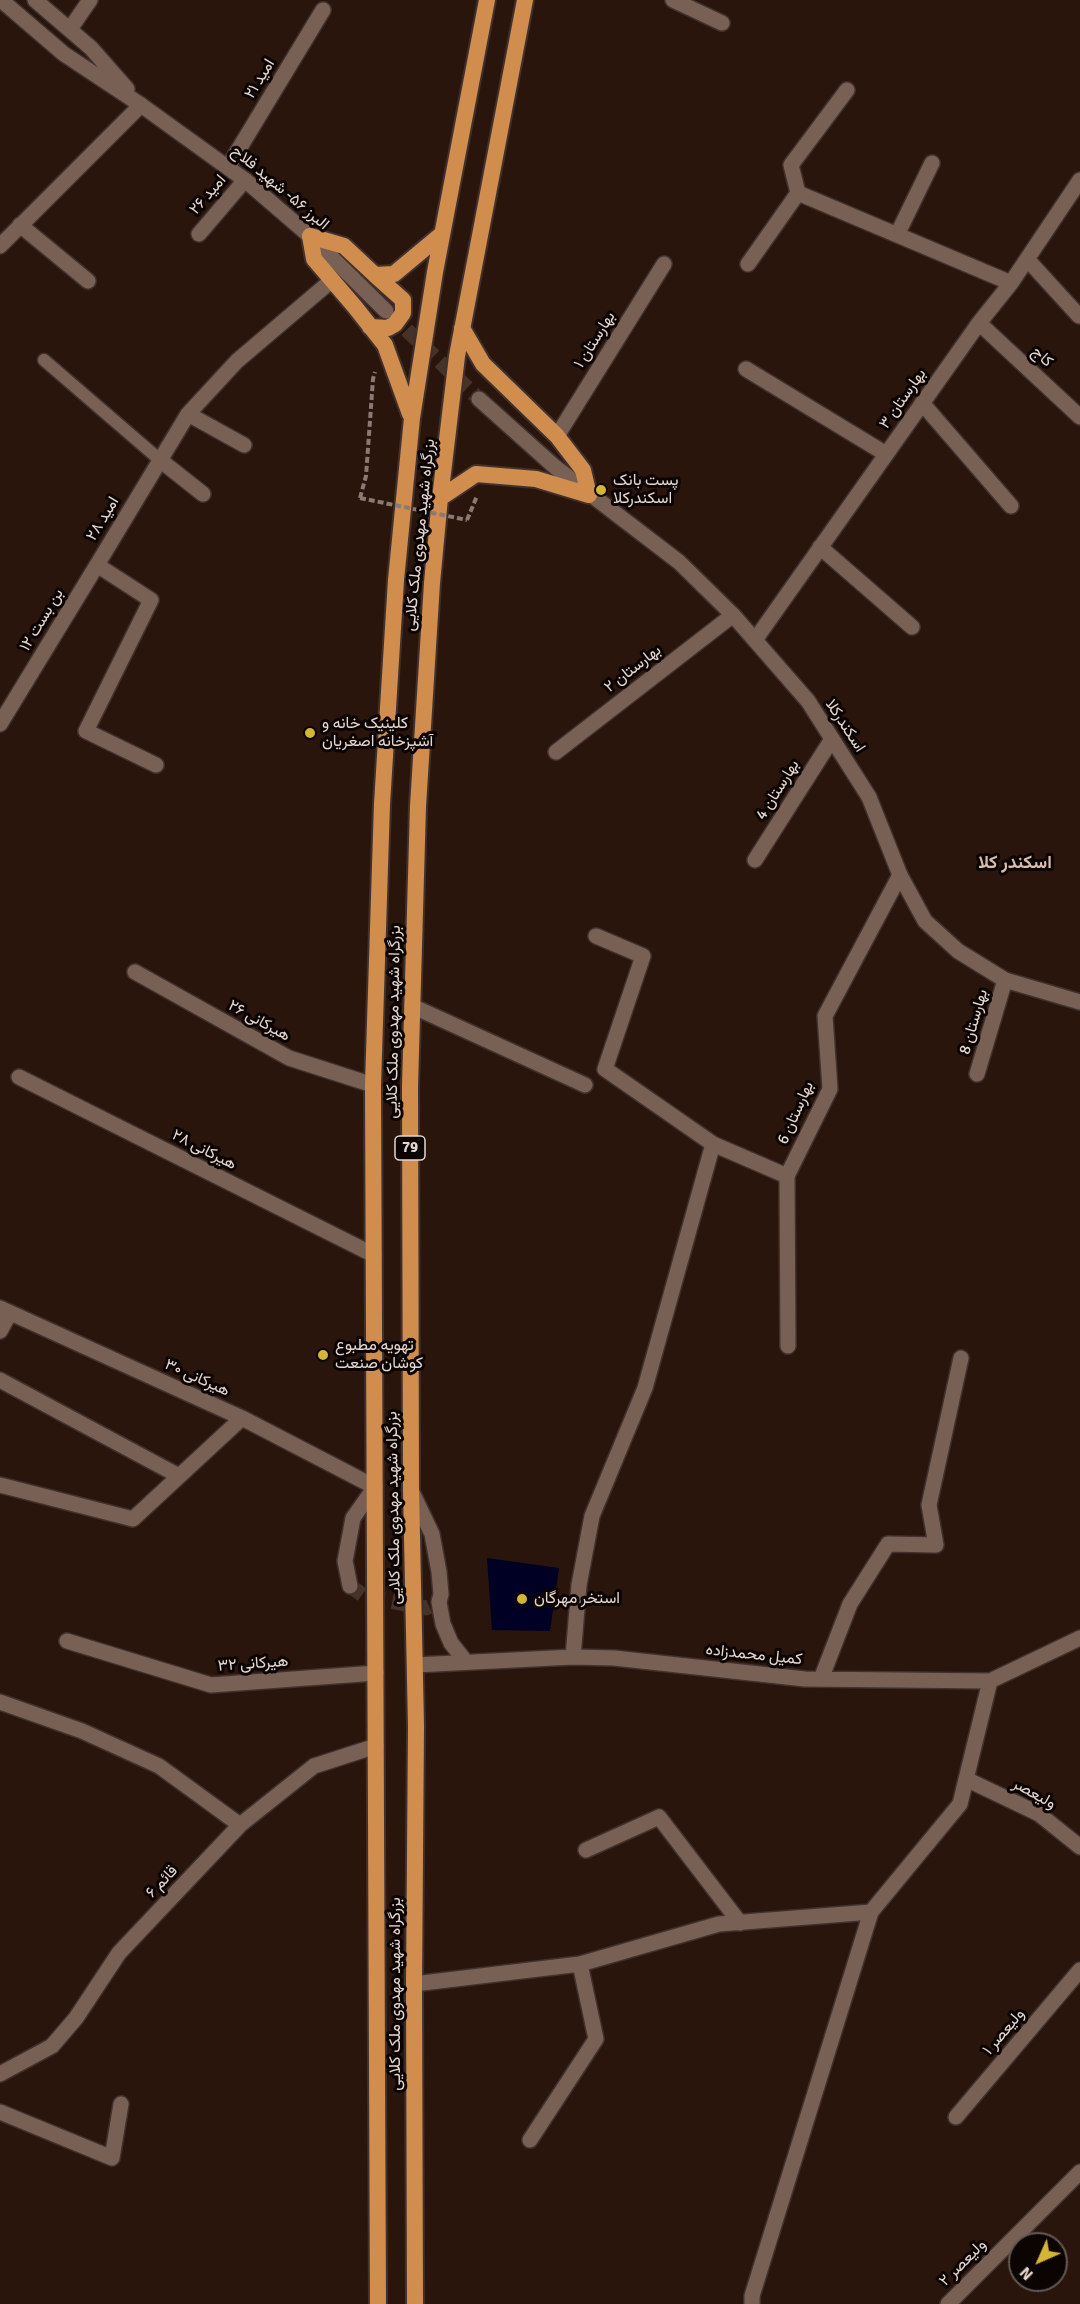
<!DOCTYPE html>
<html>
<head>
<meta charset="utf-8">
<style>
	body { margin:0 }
	#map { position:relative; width:1080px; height:2304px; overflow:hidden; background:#29150c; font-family:Signika,sans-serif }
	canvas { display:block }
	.north { position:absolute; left:1008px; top:2232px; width:60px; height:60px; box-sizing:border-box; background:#0b0402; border:2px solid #625854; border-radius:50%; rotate:225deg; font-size:16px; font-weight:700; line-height:24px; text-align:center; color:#e5d6d0 }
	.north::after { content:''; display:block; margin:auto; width:21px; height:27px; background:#d4b635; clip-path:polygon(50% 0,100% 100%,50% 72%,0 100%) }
</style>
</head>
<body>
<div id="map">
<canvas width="1080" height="2304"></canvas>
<div class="north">N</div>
</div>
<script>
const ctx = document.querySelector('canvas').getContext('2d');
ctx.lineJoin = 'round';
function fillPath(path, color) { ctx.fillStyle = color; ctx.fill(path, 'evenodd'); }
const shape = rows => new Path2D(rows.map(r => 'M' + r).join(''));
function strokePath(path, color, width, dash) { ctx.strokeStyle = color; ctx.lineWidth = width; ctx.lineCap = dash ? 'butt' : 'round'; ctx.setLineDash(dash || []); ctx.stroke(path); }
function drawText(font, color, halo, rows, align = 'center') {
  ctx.font = font + ' Signika,Vazirmatn,sans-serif'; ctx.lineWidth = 6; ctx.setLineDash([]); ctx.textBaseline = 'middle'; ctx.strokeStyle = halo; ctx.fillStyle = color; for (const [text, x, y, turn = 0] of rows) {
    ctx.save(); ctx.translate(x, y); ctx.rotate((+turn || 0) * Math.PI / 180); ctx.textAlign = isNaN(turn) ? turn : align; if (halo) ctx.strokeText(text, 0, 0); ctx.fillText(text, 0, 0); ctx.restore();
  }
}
fillPath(shape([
	[487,1558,559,1568,550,1631,492,1630]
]), '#000025');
strokePath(shape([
	[350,1586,364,1596,426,1608,439,1602]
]), '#453229', 15, [15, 8]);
strokePath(shape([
	[390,314,479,399]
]), '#453229', 15, [15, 8]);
const service = shape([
	[44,360,160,460]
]);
const minor = shape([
	[673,0,722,23],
	[70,29,90,0],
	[228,167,323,10],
	[798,193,791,165,847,90],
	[20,225,88,281],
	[199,234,245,180],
	[897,235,932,163],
	[0,246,141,105],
	[1027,259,1079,316],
	[748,264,798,193,1011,283],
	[979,323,1080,417],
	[746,369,886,454],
	[922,403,1011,506],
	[188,414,244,445],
	[557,436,664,264],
	[160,460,203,494],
	[820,547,912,627],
	[755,640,979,323,1011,283,1080,180],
	[0,724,97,565],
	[556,752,733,615],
	[156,765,86,731,151,600,97,565,188,414,237,361,331,281],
	[755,860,832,739],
	[596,936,643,956,605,1069,713,1144,787,1176],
	[135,972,289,1058,373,1085],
	[412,1006,585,1085],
	[977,1074,1005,980],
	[19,1077,374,1255],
	[0,1308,242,1418,375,1487,353,1518,345,1561,350,1586],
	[0,1331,10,1313],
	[788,1346,787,1176,830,1089,825,1016,900,875],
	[0,1380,179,1476],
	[0,1485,133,1519,242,1418],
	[411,1490,432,1534,439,1572,441,1594,439,1602,443,1624,451,1643,466,1662],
	[67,1641,211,1685,376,1673],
	[573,1657,579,1585,592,1516,645,1388,713,1144],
	[415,1665,573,1657,614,1658,805,1679,990,1681,1080,1638],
	[821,1679,850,1604,888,1544,936,1545,929,1505,961,1358],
	[0,1702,82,1731,159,1766,240,1825],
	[966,1779,1039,1814,1080,1847],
	[586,1850,659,1817,740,1923],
	[414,1984,580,1964,719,1924,871,1912,960,1804,990,1681],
	[0,2074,52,2046,76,2018,119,1953,240,1825,314,1766,376,1746],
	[0,2112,112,2158,121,2104],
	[956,2117,1080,1970],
	[530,2140,596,2039,580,1964],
	[752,2304,752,2296,871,1912],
	[948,2304,1080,2172]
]);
const tertiary = shape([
	[1,0,64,54,141,105,245,180,310,236,386,311],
	[35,0,91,48,127,89],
	[479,399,555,467,679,562,733,615,808,701,869,797,900,875,925,921,958,951,1005,980,1080,1002]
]);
const trunk = shape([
	[370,327,388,328,395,324,403,313,403,300,375,275],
	[410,414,385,345,355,307,314,259,310,236,344,246,375,275,394,274,442,234],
	[440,498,476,474,536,479,589,495,583,470,557,436,483,364,462,328],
	[378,2304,373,1085,382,804,396,580,412,418,435,272,487,0],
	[415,2304,414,1984,416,1726,411,1490,410,1086,418,806,432,583,440,498,457,356,525,0]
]);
strokePath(service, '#40312e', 15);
strokePath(minor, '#40312e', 18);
strokePath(tertiary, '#40312e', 18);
strokePath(trunk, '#40312e', 20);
strokePath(shape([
	[360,498,366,476,373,379,375,372],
	[467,520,477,496]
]), '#8b7a72', 4, [6, 3]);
strokePath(service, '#796055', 12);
strokePath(minor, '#796055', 15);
strokePath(tertiary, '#796055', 15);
strokePath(trunk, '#d08d4e', 16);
strokePath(shape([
	[360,498,467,520]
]), '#8b7a72', 4, [6, 3]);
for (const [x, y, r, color] of [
	[601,490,6,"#d4b635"],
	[310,733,6,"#d4b635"],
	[323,1355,6,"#d4b635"],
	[522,1599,6,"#d4b635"]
]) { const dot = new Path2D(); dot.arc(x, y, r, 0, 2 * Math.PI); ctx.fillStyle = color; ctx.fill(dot); strokePath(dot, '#0b0402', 2); }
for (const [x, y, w] of [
	[410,1148,30]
]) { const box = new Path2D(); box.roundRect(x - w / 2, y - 12, w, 24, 4.5); ctx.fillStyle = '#0b0402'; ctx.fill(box); strokePath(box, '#e5d6d0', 1.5); }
drawText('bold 15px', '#e5d6d0', null, [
	["79",410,1148]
]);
drawText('16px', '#e5d6d0', '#0b0402', [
	["امید ۲۱",260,79,-59],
	["البرز ۵۶- شهید فلاح",280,188,40],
	["امید ۲۶",208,195,-49],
	["بهارستان ۱",595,340,-58],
	["کاج",1042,357,43],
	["بهارستان ۳",903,399,-55],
	["امید ۲۸",103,519,-59],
	["بزرگراه شهید مهدوی ملک کلایی",420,535,-84],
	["بن بست ۱۲",42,620,-59],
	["بهارستان ۲",633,669,-38],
	["اسکندرکلا",845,726,57],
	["بهارستان 4",778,790,-58],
	["هیرکانی ۲۶",259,1021,29],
	["بزرگراه شهید مهدوی ملک کلایی",394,1022,-89],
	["بهارستان 8",974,1022,-74],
	["بهارستان 6",796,1113,-66],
	["هیرکانی ۲۸",204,1150,27],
	["هیرکانی ۳۰",197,1378,24],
	["بزرگراه شهید مهدوی ملک کلایی",394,1508,-91],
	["کمیل محمدزاده",754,1655,6],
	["هیرکانی ۳۲",253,1664,-4],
	["ولیعصر",1034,1794,29],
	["قائم ۶",162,1882,-46],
	["بزرگراه شهید مهدوی ملک کلایی",396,1994,-90],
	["ولیعصر ۱",1004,2032,-50],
	["ولیعصر ۲",963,2263,-45]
]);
drawText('16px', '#e5d6d0', '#0b0402', [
	["پست بانک",613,481],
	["اسکندرکلا",613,499],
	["کلینیک خانه و",322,724],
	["آشپزخانه اصغریان",322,742],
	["تهویه مطبوع",335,1346],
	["کوشان صنعت",335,1364],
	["استخر مهرگان",534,1599]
], 'left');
drawText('bold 18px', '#d8bcaf', '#0b0402', [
	["اسکندر کلا",1015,863]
]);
</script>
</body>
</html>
